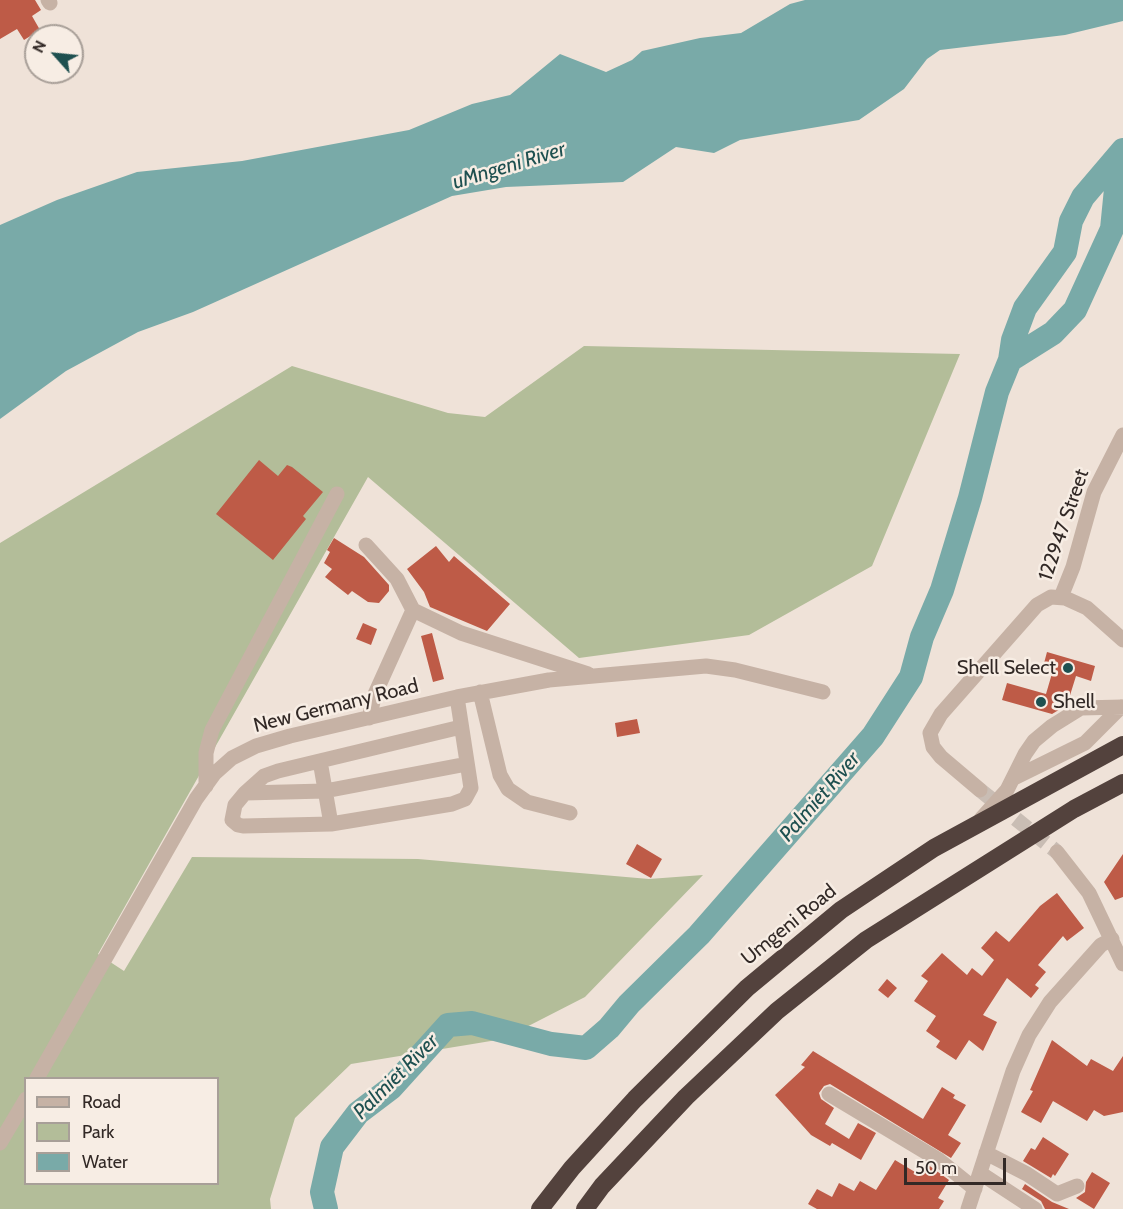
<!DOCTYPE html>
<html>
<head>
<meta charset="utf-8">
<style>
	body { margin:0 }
	#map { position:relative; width:1123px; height:1209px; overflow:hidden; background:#efe2d8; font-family:Cabin,sans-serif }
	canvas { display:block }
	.legend { position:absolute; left:24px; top:1077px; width:195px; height:108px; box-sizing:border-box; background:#f7ede4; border:2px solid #a89f98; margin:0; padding:8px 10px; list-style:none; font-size:18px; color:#322926 }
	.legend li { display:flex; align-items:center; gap:12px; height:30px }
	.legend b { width:30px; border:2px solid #a89f98 }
	.north { position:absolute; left:24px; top:24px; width:60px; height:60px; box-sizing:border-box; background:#f7ede4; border:2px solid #a89f98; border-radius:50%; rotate:297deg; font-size:16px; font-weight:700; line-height:24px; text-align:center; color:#322926 }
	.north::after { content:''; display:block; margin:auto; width:21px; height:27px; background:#1e5050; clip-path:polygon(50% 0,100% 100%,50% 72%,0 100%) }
	.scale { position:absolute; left:904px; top:1158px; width:102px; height:27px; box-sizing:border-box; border:3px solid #322926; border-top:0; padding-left:8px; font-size:18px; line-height:21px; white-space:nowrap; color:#322926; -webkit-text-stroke:4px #f7ede4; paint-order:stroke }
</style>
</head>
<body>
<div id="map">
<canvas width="1123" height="1209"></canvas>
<ul class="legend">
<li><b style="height:8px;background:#c6b2a5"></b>Road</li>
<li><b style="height:16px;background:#b3bd99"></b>Park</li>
<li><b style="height:16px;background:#79aaa8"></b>Water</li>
</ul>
<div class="north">N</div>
<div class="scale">50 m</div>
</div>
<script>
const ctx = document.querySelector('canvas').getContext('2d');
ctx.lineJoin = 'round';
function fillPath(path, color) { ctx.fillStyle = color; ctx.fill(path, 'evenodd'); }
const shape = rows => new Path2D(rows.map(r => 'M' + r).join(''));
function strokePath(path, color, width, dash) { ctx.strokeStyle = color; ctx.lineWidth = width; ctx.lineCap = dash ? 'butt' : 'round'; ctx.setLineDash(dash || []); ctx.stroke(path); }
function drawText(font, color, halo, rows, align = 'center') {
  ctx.font = font + ' Cabin,sans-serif'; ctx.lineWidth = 5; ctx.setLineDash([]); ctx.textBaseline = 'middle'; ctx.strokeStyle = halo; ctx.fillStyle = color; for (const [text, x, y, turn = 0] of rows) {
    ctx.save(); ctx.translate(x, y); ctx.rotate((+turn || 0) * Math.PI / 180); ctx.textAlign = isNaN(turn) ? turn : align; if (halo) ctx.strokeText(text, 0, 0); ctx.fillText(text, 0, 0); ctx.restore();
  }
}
fillPath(shape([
	[584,346,960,354,872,566,749,635,579,658,368,477,98,954,124,971,192,857,418,859,649,879,703,875,585,997,503,1039,351,1064,295,1118,270,1199,271,1209,0,1209,0,543,292,366,448,413,485,417],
	[26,1078,218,1078,218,1184,26,1184]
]), '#b3bd99');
fillPath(shape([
	[805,0,1123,0,1123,21,1065,35,940,50,927,59,904,89,859,120,740,140,714,153,676,147,623,182,506,187,452,196,193,312,138,332,66,371,0,419,0,225,57,200,137,172,242,161,409,130,472,104,510,95,560,54,606,72,632,60,642,51,700,38,741,33,790,4]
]), '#79aaa8');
strokePath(shape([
	[1010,360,1013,340,1025,308,1065,252,1071,221,1083,197,1123,150],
	[326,1209,322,1192,332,1147,358,1113,391,1088,448,1025,472,1023,551,1044,586,1048,609,1028,629,1004,699,935,873,736,911,677,922,637,942,590,970,498,997,392,1010,360,1053,333,1075,310,1112,229,1116,189,1123,169]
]), '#79aaa8', 24);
fillPath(shape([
	[0,0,35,0,41,10,32,16,40,30,24,40,17,29,0,39],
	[259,460,278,476,287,465,292,467,323,492,303,516,306,519,273,560,216,514],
	[334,538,364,557,389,585,389,591,379,603,368,602,352,591,348,595,325,577,332,569,324,563,330,552,327,550],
	[436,546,449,562,454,556,510,604,487,631,430,607,424,592,407,569],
	[363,623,377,629,371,645,356,639],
	[432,633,444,679,433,682,421,636],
	[1047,652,1095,666,1091,681,1076,676,1067,705,1052,714,1002,700,1007,683,1046,694,1053,670,1043,667],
	[637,719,640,733,617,737,615,723],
	[637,844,662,859,651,878,626,864],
	[1123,854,1123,897,1115,900,1104,882],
	[1057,893,1084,928,1067,941,1063,936,1038,965,1046,972,1035,985,1039,988,1031,998,1007,978,983,1015,997,1022,983,1051,969,1040,956,1060,936,1047,940,1041,926,1031,936,1016,914,1001,928,981,921,976,942,953,967,975,972,968,982,976,994,960,981,948,996,931,1009,942,1040,906],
	[887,979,897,988,888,998,878,990],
	[1052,1040,1087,1066,1091,1059,1113,1071,1123,1056,1123,1112,1104,1116,1094,1110,1087,1121,1053,1101,1041,1123,1021,1112,1033,1091,1030,1090],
	[813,1051,923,1119,942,1087,955,1095,953,1098,966,1105,948,1135,961,1143,951,1158,830,1084,824,1086,819,1093,821,1099,834,1108,825,1124,849,1139,858,1123,876,1133,861,1160,832,1143,830,1146,811,1135,775,1095,805,1067,801,1065],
	[1043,1137,1069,1154,1055,1176,1053,1174,1051,1178,1023,1161,1031,1148,1035,1150],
	[895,1160,920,1175,927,1164,949,1180,938,1198,944,1201,939,1209,817,1209,808,1204,817,1189,832,1197,839,1183,854,1191,860,1181,876,1190],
	[1092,1172,1110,1183,1094,1209,1076,1198,1085,1192,1086,1182],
	[1025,1184,1052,1202,1069,1209,1045,1209,1041,1201,1022,1189]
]), '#be5b47');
strokePath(shape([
	[980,790,1057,852]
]), '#c9bdb4', 15, [15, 8]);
strokePath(shape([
	[48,0,50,3],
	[366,545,397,579,413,610,375,694,369,718],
	[1061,597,1073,567,1094,492,1123,435],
	[413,610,461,633,588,674],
	[480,692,500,775,508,789,527,802,570,813],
	[457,697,471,788,465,799,452,804,331,824,243,826,238,825,232,820,235,805,245,793,325,791,467,764],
	[320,761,331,824],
	[1014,778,1085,743,1121,707],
	[206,786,206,753,212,730,337,494],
	[980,790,941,757,933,747,930,733,941,714,1037,605,1051,597,1065,598,1087,608,1123,640],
	[245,793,264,776,278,771,461,727],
	[981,819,1007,790,1025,754,1034,741,1052,726,1081,708,1123,707],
	[1057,852,1089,893,1123,964],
	[37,1078,196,799,214,774,232,758,256,746,290,736,457,697,549,680,706,666,735,670,823,692],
	[829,1094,939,1160,975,1189],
	[0,1143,26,1099],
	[986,1153,1027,1174,1057,1194,1077,1186],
	[980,1173,1035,1209],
	[968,1209,1013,1071,1029,1035,1050,1002,1101,945,1112,939]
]), '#c6b2a5', 15);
strokePath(shape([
	[540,1209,572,1168,635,1099,747,988,841,910,934,848,1123,745],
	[585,1209,602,1186,686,1097,777,1011,866,940,1074,809,1123,783]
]), '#53423d', 18);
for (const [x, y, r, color] of [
	[1068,668,6,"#1e5050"],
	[1041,702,6,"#1e5050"]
]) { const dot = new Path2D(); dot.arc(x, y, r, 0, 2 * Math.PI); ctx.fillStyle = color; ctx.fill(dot); strokePath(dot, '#f7ede4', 2); }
drawText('20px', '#322926', '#f7ede4', [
	["122947 Street",1064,525,-71],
	["New Germany Road",336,706,-14],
	["Umgeni Road",789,925,-39]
]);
drawText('20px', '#322926', '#f7ede4', [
	["Shell Select",1056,668],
	["Shell",1053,702,"left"]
], 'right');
drawText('italic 21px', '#1e5050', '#f7ede4', [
	["uMngeni River",509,166,-17],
	["Palmiet River",820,797,-49],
	["Palmiet River",396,1077,-45]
]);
</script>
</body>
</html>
